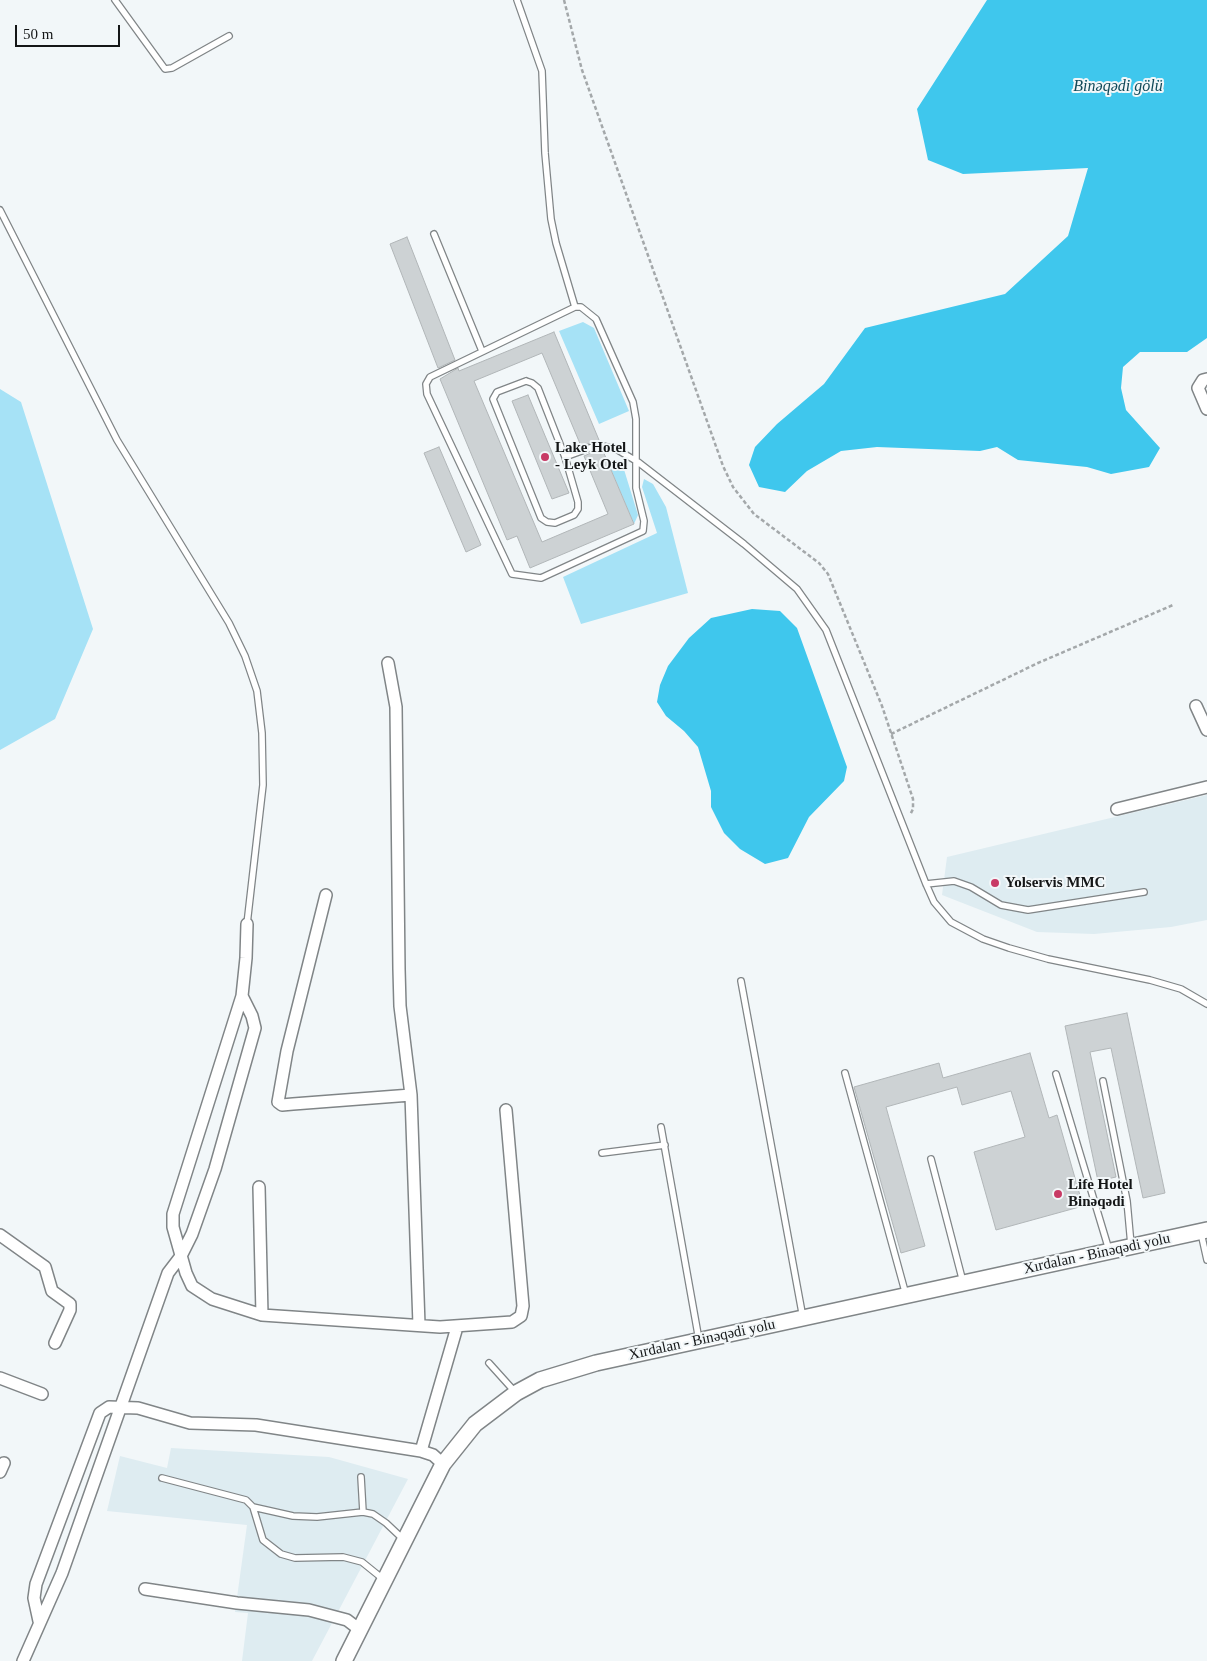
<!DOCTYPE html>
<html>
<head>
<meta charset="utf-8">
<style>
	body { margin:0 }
	#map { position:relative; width:1207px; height:1661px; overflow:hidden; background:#f2f7f9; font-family:Georgia,serif }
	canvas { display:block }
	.scale { position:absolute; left:15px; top:25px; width:105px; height:22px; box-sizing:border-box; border:2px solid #141617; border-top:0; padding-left:6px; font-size:15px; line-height:18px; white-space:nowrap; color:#141617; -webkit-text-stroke:4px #f2f7f9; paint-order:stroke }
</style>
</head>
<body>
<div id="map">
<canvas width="1207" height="1661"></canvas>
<div class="scale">50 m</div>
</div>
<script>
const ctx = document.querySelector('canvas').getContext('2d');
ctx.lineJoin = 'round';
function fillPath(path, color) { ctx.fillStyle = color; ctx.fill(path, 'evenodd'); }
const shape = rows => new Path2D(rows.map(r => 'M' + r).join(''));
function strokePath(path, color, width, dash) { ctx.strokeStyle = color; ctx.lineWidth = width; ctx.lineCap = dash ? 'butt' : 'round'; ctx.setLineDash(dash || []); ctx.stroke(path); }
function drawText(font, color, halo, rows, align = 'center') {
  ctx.font = font + ' Georgia,serif'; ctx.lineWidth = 4; ctx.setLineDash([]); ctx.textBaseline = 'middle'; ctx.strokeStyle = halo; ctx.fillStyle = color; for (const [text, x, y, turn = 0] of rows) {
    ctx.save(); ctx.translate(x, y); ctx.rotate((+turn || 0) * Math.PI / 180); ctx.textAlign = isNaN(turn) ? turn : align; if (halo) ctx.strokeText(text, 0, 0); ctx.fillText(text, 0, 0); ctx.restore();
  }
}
fillPath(shape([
	[1207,795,1207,920,1171,927,1094,934,1037,932,942,895,947,857],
	[171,1448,329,1457,408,1479,312,1661,242,1661,248,1613,235,1612,247,1525,107,1511,120,1456,167,1468]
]), '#deecf1');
fillPath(shape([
	[583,322,594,328,629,411,599,424,559,331],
	[0,389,21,402,93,629,55,719,0,750],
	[622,463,638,515,634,524,610,467],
	[644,479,653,484,666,507,688,593,581,624,563,577,657,533,642,487]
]), '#a6e2f6');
fillPath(shape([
	[987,0,1207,0,1207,338,1187,352,1140,352,1123,367,1121,388,1126,410,1160,448,1149,467,1111,474,1087,467,1018,460,997,447,980,451,877,447,841,451,807,471,785,492,759,487,749,465,755,447,777,424,824,384,865,328,1005,294,1068,236,1088,168,963,174,928,160,917,109],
	[752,609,780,611,797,628,847,767,844,781,809,817,788,858,765,864,740,849,724,833,711,807,711,791,698,747,684,731,666,716,657,702,660,685,668,666,689,638,711,618]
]), '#3fc7ed');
const building = shape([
	[407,237,455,360,438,368,390,244,407,237],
	[554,332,599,440,581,446,542,353,474,381,542,542,608,514,584,456,598,450,603,451,634,524,530,568,517,536,507,540,440,379,458,368,459,371,554,332],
	[528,395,569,493,552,499,512,401,528,395],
	[439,447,481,545,466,552,424,453,439,447],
	[1127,1013,1165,1193,1143,1198,1111,1048,1090,1052,1116,1177,1098,1181,1065,1026,1127,1013],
	[1030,1053,1049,1118,1057,1115,1083,1206,996,1230,974,1152,1025,1137,1011,1091,962,1105,957,1087,886,1107,925,1246,901,1253,854,1087,939,1063,943,1078,1030,1053]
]);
fillPath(building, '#cdd2d4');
strokePath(building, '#b1b6b8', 1);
const service = shape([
	[115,0,165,69,172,68,229,36],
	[517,0,542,71,545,153,551,219,556,243,575,307],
	[0,210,117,440,229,623,245,656,257,691,262,733,263,785,247,924],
	[434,234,482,351],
	[575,307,581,307,596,319,633,402,636,419,636,488,644,521,643,531,541,578,512,574,427,394,426,384,430,377,575,307],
	[526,381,532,383,538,388,565,457,578,502,578,509,574,515,555,523,547,522,541,518,493,399,497,392,526,381],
	[565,457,598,445,616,449,638,462,744,544,797,589,826,630,926,884,934,902,951,922,983,939,1009,948,1048,959,1150,980,1181,989,1207,1004],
	[926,884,954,881,971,887,1001,905,1028,910,1144,892],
	[741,981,803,1318],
	[845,1073,906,1295],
	[1056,1074,1109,1250],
	[1103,1081,1127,1201,1131,1245],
	[661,1127,699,1340],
	[602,1153,665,1145],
	[931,1159,963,1282],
	[1201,1233,1207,1260],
	[489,1363,516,1393],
	[361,1477,363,1512],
	[162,1478,246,1500,253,1507,263,1540,281,1554,295,1558,343,1557,362,1562,383,1579],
	[253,1507,293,1516,317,1517,363,1512,373,1514,386,1523,403,1539]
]);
const minor = shape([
	[1207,379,1203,380,1198,388,1207,409],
	[388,663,396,707,399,969,400,1006,411,1095,419,1325],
	[1196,706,1207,730],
	[1117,809,1207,787],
	[326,895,287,1051,278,1102,282,1105,293,1104,411,1095],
	[242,996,173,1214,173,1227,186,1273,192,1286,212,1299,262,1315,440,1327,512,1322,521,1316,523,1306,506,1110],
	[259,1187,262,1315],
	[0,1235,45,1267,52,1291,70,1304,70,1310,55,1343],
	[0,1378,42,1394],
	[421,1451,457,1327],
	[0,1472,4,1463],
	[145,1589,237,1603,309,1610,347,1620,360,1630],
	[39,1621,34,1598,36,1584,100,1413,109,1407,138,1408,190,1423,256,1425,421,1451,433,1455,443,1464],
	[23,1661,62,1573,168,1273,181,1256,192,1234,215,1169,255,1028,252,1016,242,996,246,958,247,924]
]);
const secondary = shape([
	[344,1661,443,1464,475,1424,516,1393,540,1380,596,1363,1207,1230]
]);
strokePath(service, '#808587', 8);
strokePath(minor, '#808587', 14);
strokePath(secondary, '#808587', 18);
strokePath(shape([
	[564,0,582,70,723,466,733,487,754,514,819,563,828,574,882,706,913,799,913,809,910,815],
	[891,734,1038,663,1173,605]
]), '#a4a8aa', 2.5, [4, 2.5]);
strokePath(service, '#fff', 5.5);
strokePath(minor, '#fff', 11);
strokePath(secondary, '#fff', 15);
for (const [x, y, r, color] of [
	[545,457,5,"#c83a65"],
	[995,883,5,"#c83a65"],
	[1058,1194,5,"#c83a65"]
]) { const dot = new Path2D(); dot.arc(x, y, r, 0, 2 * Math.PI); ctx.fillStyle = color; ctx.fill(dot); strokePath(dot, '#f2f7f9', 2); }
drawText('bold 15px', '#141617', '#f2f7f9', [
	["Lake Hotel",555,448],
	["- Leyk Otel",555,465],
	["Yolservis MMC",1005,883],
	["Life Hotel",1068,1185],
	["Binəqədi",1068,1202]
], 'left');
drawText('15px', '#141617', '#f2f7f9', [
	["Xırdalan - Binəqədi yolu",1097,1254,-12],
	["Xırdalan - Binəqədi yolu",702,1340,-12]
]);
drawText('italic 16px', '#104959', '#f2f7f9', [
	["Binəqədi gölü",1118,87]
]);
</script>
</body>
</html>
